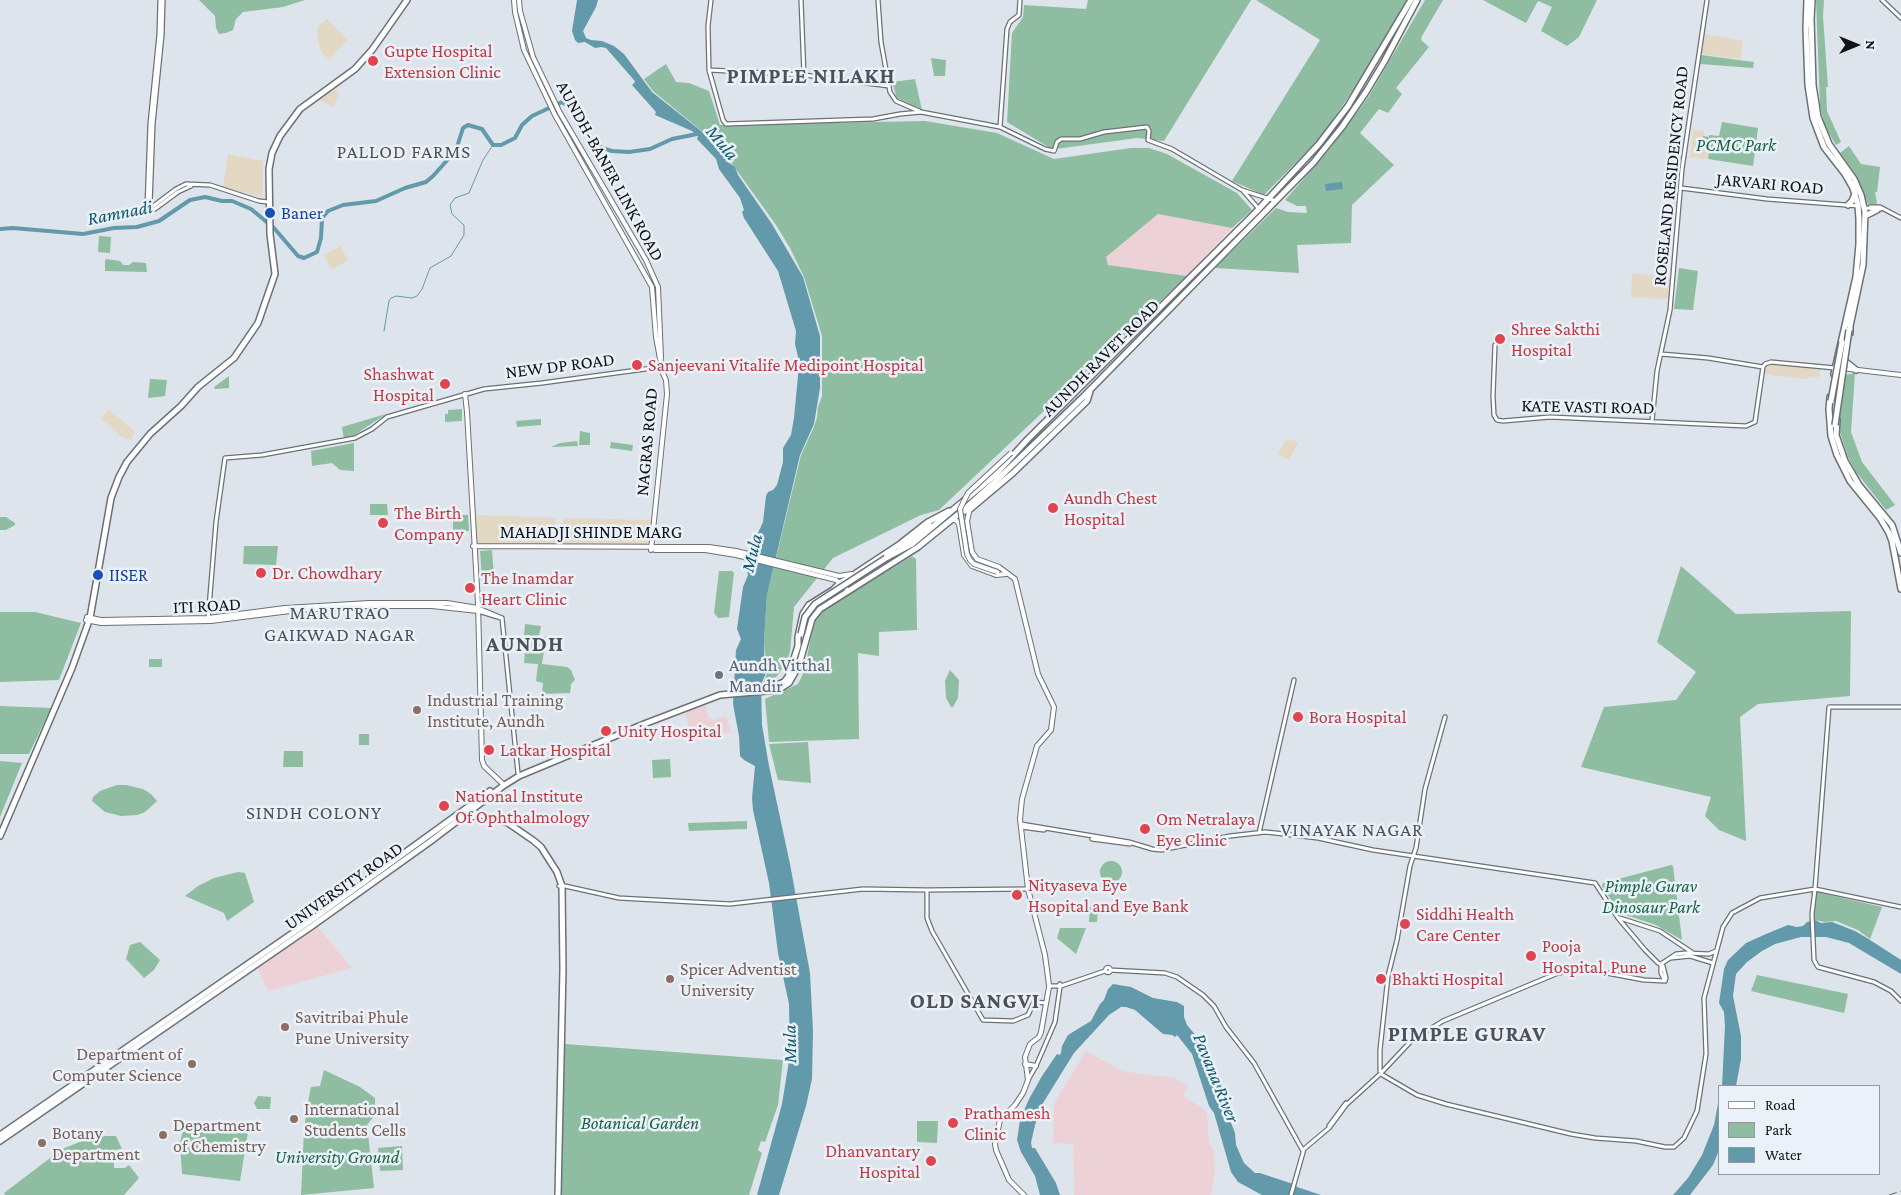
<!DOCTYPE html>
<html>
<head>
<meta charset="utf-8">
<style>
	body { margin:0 }
	#map { position:relative; width:1901px; height:1195px; overflow:hidden; background:#dee4eb; font-family:"Crimson Pro",serif }
	canvas { display:block }
	.legend { position:absolute; left:1718px; top:1085px; width:162px; height:90px; box-sizing:border-box; background:#ebf1f8; border:1px solid #94989e; margin:0; padding:6px 9px; list-style:none; font-size:15px; color:#111316 }
	.legend li { display:flex; align-items:center; gap:10px; height:25px }
	.legend b { width:25px; border:1px solid #94989e }
	.north { position:absolute; left:1831px; top:20px; width:50px; height:50px; -webkit-text-stroke:4px #ebf1f8; paint-order:stroke; rotate:90deg; font-size:14px; font-weight:700; line-height:20px; text-align:center; color:#111316 }
	.north::after { content:''; display:block; margin:auto; width:18px; height:22px; background:#111316; clip-path:polygon(50% 0,100% 100%,50% 72%,0 100%) }
</style>
</head>
<body>
<div id="map">
<canvas width="1901" height="1195"></canvas>
<ul class="legend">
<li><b style="height:6px;background:#fff"></b>Road</li>
<li><b style="height:14px;background:#8ebda2"></b>Park</li>
<li><b style="height:14px;background:#639aab"></b>Water</li>
</ul>
<div class="north">N</div>
</div>
<script>
const ctx = document.querySelector('canvas').getContext('2d');
ctx.lineJoin = 'round';
function fillPath(path, color) { ctx.fillStyle = color; ctx.fill(path, 'evenodd'); }
const shape = rows => new Path2D(rows.map(r => 'M' + r).join(''));
function strokePath(path, color, width, dash) { ctx.strokeStyle = color; ctx.lineWidth = width; ctx.lineCap = dash ? 'butt' : 'round'; ctx.setLineDash(dash || []); ctx.stroke(path); }
function drawText(font, color, halo, rows, align = 'center') {
  ctx.font = font + ' "Crimson Pro",serif'; ctx.lineWidth = 5; ctx.setLineDash([]); ctx.textBaseline = 'middle'; ctx.strokeStyle = halo; ctx.fillStyle = color; for (const [text, x, y, turn = 0] of rows) {
    ctx.save(); ctx.translate(x, y); ctx.rotate((+turn || 0) * Math.PI / 180); ctx.textAlign = isNaN(turn) ? turn : align; if (halo) ctx.strokeText(text, 0, 0); ctx.fillText(text, 0, 0); ctx.restore();
  }
}
fillPath(shape([
	[327,19,347,40,329,60,321,51,317,36,318,26],
	[1705,34,1743,41,1741,59,1701,54],
	[334,90,340,93,333,107,319,100],
	[1693,130,1704,131,1703,142,1708,142,1710,147,1708,159,1690,157],
	[228,154,263,161,263,197,223,187],
	[341,246,348,261,331,270,324,255],
	[1632,273,1672,277,1670,299,1631,297],
	[1770,363,1820,368,1820,377,1809,377,1808,379,1777,376,1764,373,1764,366],
	[109,409,123,422,135,431,131,440,122,437,101,419],
	[1293,440,1298,443,1289,460,1278,454,1285,441],
	[475,515,556,518,555,544,477,543],
	[563,518,651,520,647,545,562,544]
]), '#e3d8c4');
fillPath(shape([
	[1158,214,1232,228,1187,276,1108,265,1106,257],
	[706,705,708,716,712,720,726,716,731,733,691,733,684,712],
	[316,925,352,968,268,991,256,965],
	[1086,1051,1122,1071,1174,1078,1188,1086,1183,1096,1207,1111,1209,1144,1214,1151,1215,1171,1211,1195,1074,1195,1073,1144,1053,1143,1054,1103]
]), '#ecd2d7');
fillPath(shape([
	[199,0,305,0,283,7,243,12,236,19,233,30,226,33,219,34,216,28,215,16],
	[1088,0,1251,0,1164,141,1137,138,1056,149,1050,148,1007,122,1012,33,1023,17,1024,5,1086,9],
	[1256,0,1407,0,1367,70,1320,138,1264,195,1232,181,1320,40],
	[1425,0,1443,0,1422,36,1421,40,1429,47,1396,88,1402,94,1388,113,1379,109,1360,133,1394,165,1352,205,1351,243,1297,245,1299,273,1215,268,1276,208,1288,212,1307,213,1306,206,1297,206,1285,200,1328,151,1369,96],
	[1483,0,1597,0,1579,37,1567,46,1541,31,1552,7,1538,1,1526,23],
	[1816,0,1824,0,1823,16,1828,87,1826,87,1827,111,1841,142,1836,145,1825,127,1820,105],
	[1701,55,1754,62,1753,68,1700,64],
	[931,58,946,60,945,76,934,76],
	[666,64,676,82,689,83,709,91,720,125,925,121,997,133,1054,159,1131,148,1149,148,1167,154,1237,193,1252,210,1232,228,1158,214,1106,257,1108,265,1187,276,939,510,921,515,833,558,794,607,790,652,785,665,771,684,767,686,762,686,769,668,765,659,764,641,767,595,801,455,813,429,817,418,818,407,822,396,822,336,804,277,790,248,776,225,730,161,729,156,718,149,716,143,653,91,644,79],
	[915,79,922,110,897,98,892,82],
	[1722,122,1758,128,1753,166,1708,159,1710,147,1708,142,1703,142,1703,136,1709,137,1709,135,1719,136],
	[1849,146,1861,164,1880,167,1877,192,1875,192,1877,203,1876,205,1868,204,1854,172,1840,153],
	[99,236,111,237,110,253,98,252],
	[106,259,120,261,123,265,129,265,133,262,146,263,147,272,105,271,105,261],
	[1679,268,1698,271,1693,310,1674,309],
	[1855,373,1851,432,1862,462,1895,505,1886,510,1856,472,1848,457,1838,426,1845,375],
	[229,376,229,388,215,389,214,387],
	[150,379,167,380,165,396,148,398],
	[462,409,462,421,445,422,445,414,448,414,448,410],
	[386,414,350,438,344,440,342,427],
	[541,419,541,425,517,427,516,421],
	[580,431,590,433,590,445,579,445],
	[577,441,578,446,551,447,560,443],
	[611,442,633,445,632,451,610,448],
	[354,443,354,471,340,470,332,463,312,466,311,451],
	[370,504,387,504,388,515,370,515],
	[453,515,468,515,469,531,453,532],
	[0,517,6,517,15,523,15,525,6,530,0,530],
	[244,546,278,546,276,565,243,564],
	[492,550,494,578,482,579,480,551],
	[912,556,916,559,917,630,879,632,879,656,858,653,859,739,769,742,765,699,798,684,804,672,814,621,819,613],
	[1681,566,1736,614,1851,611,1850,696,1758,704,1740,717,1746,841,1719,830,1705,816,1711,797,1581,767,1604,707,1676,700,1696,672,1657,642],
	[719,571,732,571,734,573,729,617,718,618,714,613],
	[0,612,35,612,81,623,59,680,0,682],
	[525,624,541,626,539,636,546,637,542,664,567,667,571,670,575,680,571,684,570,693,542,694,543,683,536,681,538,664,524,663,525,652,531,652,530,635,524,635],
	[149,659,162,659,162,667,149,667],
	[950,670,959,680,958,698,953,707,951,707,946,698,945,681],
	[0,706,51,708,29,754,0,754],
	[359,734,369,734,369,745,359,745],
	[808,742,811,783,778,780,769,744],
	[284,751,303,751,303,767,283,767],
	[670,759,671,777,653,778,652,760],
	[0,761,22,763,0,817],
	[117,785,126,785,143,789,151,794,157,801,145,812,137,815,121,816,105,812,92,801,93,797,100,791],
	[747,821,747,829,689,831,688,823],
	'1100 872a11 11 0 1 1 22 0a11 11 0 1 1-22 0Z',
	[1671,865,1673,866,1682,940,1656,925,1620,913,1602,886,1603,883],
	[238,872,245,873,254,902,227,921,224,913,185,896,198,886,214,878],
	[1817,892,1882,907,1870,939,1858,930,1836,921,1825,922,1814,920,1813,910],
	[1090,907,1098,908,1097,922,1089,922],
	[1060,928,1086,928,1076,954,1057,938],
	[140,942,160,960,154,970,144,978,126,959,130,945],
	[1757,975,1848,994,1844,1013,1751,991],
	[565,1044,783,1060,778,1105,765,1142,761,1141,758,1150,762,1153,749,1195,560,1195],
	[324,1070,360,1087,375,1098,375,1115,367,1125,374,1188,301,1195,304,1131,307,1107,311,1087,320,1086],
	[258,1096,271,1097,270,1109,257,1109,254,1103],
	[917,1121,938,1121,937,1143,917,1142],
	[184,1127,248,1132,240,1181,182,1174,180,1142],
	[104,1136,116,1136,122,1149,114,1150,114,1168,125,1168,129,1165,139,1178,124,1195,5,1195,4,1193,62,1149,90,1138],
	[402,1146,403,1170,380,1171,378,1148]
]), '#8ebda2');
fillPath(shape([
	[577,0,598,0,596,7,583,31,586,38,591,40,602,41,614,46,624,54,652,92,716,143,717,150,728,156,728,162,735,167,738,175,772,224,803,277,820,336,820,388,814,424,800,455,767,595,764,641,764,659,768,668,761,685,762,725,769,766,790,864,810,973,813,1031,812,1079,806,1106,779,1195,757,1195,782,1104,790,1055,789,1004,778,953,769,883,753,810,752,798,755,766,744,760,740,756,739,736,733,704,736,650,741,639,737,629,743,587,748,575,747,571,751,566,758,533,763,522,766,496,768,492,773,490,777,485,783,462,783,448,791,435,794,418,798,376,798,357,795,344,796,331,778,271,744,218,742,212,744,210,740,198,719,169,716,159,697,139,698,136,692,131,655,115,656,112,632,85,635,82,634,80,606,48,601,47,595,48,585,42,578,43,575,40,572,31],
	[1342,182,1343,189,1326,191,1325,184],
	[1815,920,1821,923,1832,922,1855,931,1867,938,1901,960,1901,974,1849,943,1826,937,1801,937,1775,944,1762,951,1747,962,1736,974,1733,996,1741,1036,1741,1059,1736,1086,1722,1086,1725,1026,1724,1012,1719,1003,1724,969,1728,960,1746,943,1766,934,1788,925,1797,927,1803,926,1807,922],
	[1113,984,1131,987,1153,998,1177,1002,1184,1006,1184,1017,1187,1025,1198,1038,1220,1080,1224,1100,1231,1115,1230,1120,1235,1133,1236,1145,1244,1163,1255,1173,1260,1173,1296,1185,1297,1187,1321,1195,1262,1195,1238,1182,1231,1172,1214,1113,1209,1106,1192,1054,1177,1035,1175,1037,1172,1035,1163,1034,1135,1010,1126,1007,1121,1007,1109,1015,1074,1053,1043,1103,1035,1125,1031,1143,1032,1148,1035,1148,1056,1183,1060,1195,1040,1195,1035,1176,1021,1152,1017,1140,1020,1120,1029,1099,1042,1076,1057,1054,1060,1055,1061,1053,1062,1046,1068,1035,1091,1021,1100,1004,1104,1000,1108,989],
	[1720,1093,1720,1148,1713,1165,1690,1195,1673,1195,1688,1178,1702,1155,1714,1125]
]), '#639aab');
strokePath(shape([
	[384,331,389,301,391,298,396,296,412,298,417,296,422,289,430,268,451,256,464,235,464,225,452,214,450,205,455,198,469,193,483,160,493,145]
]), '#639aab', 1);
strokePath(shape([
	[0,229,13,228,83,234,114,228,137,227,159,221,190,200,205,197,222,201,232,201,251,209,274,228,298,256,304,258,317,252,321,238,322,218,328,211,343,205,376,201,405,188,426,182,433,176,451,156,457,147,463,128,468,125,482,129,493,145,501,145,515,138,522,125,532,116,562,102,570,107,588,137,602,148,612,151,629,152,650,149,672,139,697,134]
]), '#639aab', 4);
strokePath(shape([
	[949,513,958,514,961,517,966,528]
]), '#bfc5cb', 4, [4, 2]);
const tertiary = shape([
	[160,0,159,35,150,124,147,208,150,210,155,209,178,192,191,186],
	[163,0,162,35,153,124,150,206,152,207,176,189,186,184,210,185,259,201,268,202],
	[711,0,708,26,709,70,723,120,726,124,873,119,900,114,921,112,1000,127,1045,149,1054,151,1057,142,1061,139,1080,139,1104,132,1147,127,1149,131,1148,140,1172,149,1242,190,1276,201],
	[801,0,804,75],
	[878,0,881,42,890,92,896,101,919,111],
	[1882,0,1901,18],
	[709,70,804,75,889,86],
	[1000,127,1007,29,1010,22,1019,15,1020,0],
	[1681,188,1767,199,1859,206],
	[1244,192,1259,209],
	[1870,207,1880,207,1901,218],
	[1865,208,1881,209],
	[1495,345,1493,396,1494,415,1497,420,1503,421,1550,417,1746,426,1755,422,1763,367,1765,364,1771,362,1835,368],
	[1661,354,1708,358,1763,367],
	[1652,421,1657,371,1670,310,1682,169,1707,0],
	[478,608,502,618],
	[478,611,501,618],
	[502,618,518,773],
	[208,620,216,522,225,458,262,455,355,438,372,429,387,417,484,389,542,383,660,367],
	[1901,707,1829,707,1815,889,1812,914,1814,960,1818,967,1874,982,1891,991,1901,1001],
	[1021,824,1129,842,1152,849,1161,850,1230,836,1265,832,1275,833,1318,838,1373,850,1595,883,1618,918,1645,950,1658,963,1663,966,1666,978,1665,981],
	[1021,827,1044,830],
	[1259,833,1294,680],
	[1092,839,1130,844],
	[559,886,565,886,619,898,730,904,863,889,927,890,1028,889],
	[927,890,927,918,932,931,983,1020,1013,1021,1028,1015,1034,1002,1046,1003],
	[1620,918,1660,931,1693,953],
	[1671,958,1690,956,1713,963],
	[1661,964,1676,954,1686,953,1709,954,1716,951],
	[1661,964,1661,973,1665,981],
	'1105.5 970a2.5 2.5 0 1 1 5 0a2.5 2.5 0 1 1-5 0Z',
	[1110,970,1165,973,1177,977,1203,995,1214,1006,1226,1027,1254,1063,1303,1151],
	[1060,984,1061,986,1060,987,1058,986,1060,984],
	[1051,986,1058,986],
	[1061,986,1105,971],
	[1380,1071,1380,1050,1388,976,1397,940,1410,866,1416,848,1425,789,1445,717],
	[1382,1072,1412,1040,1443,1021,1558,973,1585,969,1644,980,1665,981],
	[1381,1074,1417,1095,1446,1104,1571,1134,1595,1138,1636,1141,1665,1147,1674,1147,1684,1138,1697,1111,1706,1054,1704,998,1723,927,1732,913,1760,898,1815,889,1901,907],
	[1028,1080,1036,1066,1055,1022,1060,987],
	[1329,1126,1346,1103],
	[1291,1195,1304,1149,1329,1128,1346,1105,1380,1074]
]);
const secondary = shape([
	[514,0,515,12,524,50,555,115,652,287,656,337,660,359],
	[519,0,520,11,533,57,560,113,646,260,658,287,661,357,660,367,666,380,667,394,651,550],
	[1841,368,1901,375],
	[465,394,467,412,478,604,482,760,484,766,504,785],
	[970,508,967,521,972,552,977,559,999,567,1015,579,1038,674,1054,707,1051,730,1037,746,1022,799,1020,819,1028,889,1045,955,1049,985],
	[951,520,956,520,959,524,964,555,972,566,996,575,1006,574],
	[473,546,709,547,736,551,839,576,852,574],
	[900,548,930,525],
	[655,550,705,550,736,555,836,580,847,589],
	[87,617,101,620,208,618,285,608,369,603,447,603,478,608],
	[86,620,101,623,211,621,298,610,369,606,432,606,478,611],
	[1025,1064,1036,1066],
	[1024,1195,1009,1180,996,1150,995,1144,1000,1120,1015,1105,1023,1093,1028,1080,1025,1057,1030,1044,1039,1037,1041,1032,1049,987]
]);
const primary = shape([
	[1807,0,1806,29,1808,85,1813,118,1824,147,1845,174,1853,188,1858,205,1859,219,1859,244,1856,277,1834,374],
	[1812,0,1811,19,1813,85,1818,117,1829,144,1854,179,1861,195,1865,212,1863,265,1850,326,1850,333],
	[1848,205,1852,201,1855,194],
	[1865,216,1877,210],
	[1846,362,1856,370],
	[1830,397,1829,409,1831,436,1837,455,1850,481,1880,518,1889,533,1892,541,1901,589],
	[1837,420,1836,435,1845,461,1859,485,1892,525,1901,553],
	[961,512,969,510,1013,473,1087,401,1090,391],
	[886,558,912,544,996,474,1027,440,1256,212,1319,144,1348,106,1411,0],
	[770,688,784,682,788,677,798,646,798,637,803,614,809,605,833,590,841,582,855,575,856,573,900,544,928,522,949,511],
	[468,808,475,813,508,823,534,841,541,847,557,872,562,886,563,969,558,1195],
	[462,818,476,816],
	[0,836,72,668,90,618,111,498,119,477,127,462,150,434,181,406,198,387,234,358,258,323,275,274,270,234,269,169,272,153,280,136,300,109,355,69,372,50,407,0],
	[0,1135,313,919,490,791],
	[0,1141,315,924,431,841,503,786,519,776,644,724,720,695,778,690,789,683,799,665,812,619,820,609,918,547,961,512,999,478,1082,398,1313,163,1342,127,1366,92,1384,62,1417,0]
]);
strokePath(tertiary, '#6b7177', 5.5);
strokePath(secondary, '#6b7177', 6);
strokePath(primary, '#6b7177', 8);
strokePath(tertiary, '#fff', 3);
strokePath(secondary, '#fff', 4);
strokePath(primary, '#fff', 5);
strokePath(shape([
	[1889,1195,1901,1191]
]), '#5f6367', 1, [8, 4]);
const secondaryBridge = shape([
	[997,572,974,564,970,560,967,554,960,509,968,493,1011,453]
]);
const primaryBridge = shape([
	[1831,401,1842,342],
	[1835,425,1849,330],
	[801,634,805,617,815,604,886,558]
]);
strokePath(secondaryBridge, '#6b7177', 6, []);
strokePath(primaryBridge, '#6b7177', 8, []);
strokePath(secondaryBridge, '#fff', 4);
strokePath(primaryBridge, '#fff', 5);
for (const [x, y, r, color] of [
	[373,61,6,"#e0444e"],
	[270,213,6,"#1a4fb4"],
	[1500,339,6,"#e0444e"],
	[637,365,6,"#e0444e"],
	[445,384,6,"#e0444e"],
	[1053,508,6,"#e0444e"],
	[383,523,6,"#e0444e"],
	[261,573,6,"#e0444e"],
	[98,575,6,"#1a4fb4"],
	[470,588,6,"#e0444e"],
	[719,675,5,"#6b7280"],
	[417,710,5,"#8d6e63"],
	[1298,717,6,"#e0444e"],
	[606,731,6,"#e0444e"],
	[489,750,6,"#e0444e"],
	[444,806,6,"#e0444e"],
	[1145,829,6,"#e0444e"],
	[1017,895,6,"#e0444e"],
	[1405,924,6,"#e0444e"],
	[1531,956,6,"#e0444e"],
	[670,979,5,"#8d6e63"],
	[1381,979,6,"#e0444e"],
	[285,1027,5,"#8d6e63"],
	[192,1064,5,"#8d6e63"],
	[294,1119,5,"#8d6e63"],
	[953,1123,6,"#e0444e"],
	[163,1135,5,"#8d6e63"],
	[42,1143,5,"#8d6e63"],
	[931,1161,6,"#e0444e"]
]) { const dot = new Path2D(); dot.arc(x, y, r, 0, 2 * Math.PI); ctx.fillStyle = color; ctx.fill(dot); strokePath(dot, '#ebf1f8', 2); }
drawText('18px', '#be3a42', '#ebf1f8', [
	["Gupte Hospital",384,51],
	["Extension Clinic",384,72],
	["Shree Sakthi",1511,329],
	["Hospital",1511,350],
	["Sanjeevani Vitalife Medipoint Hospital",648,365],
	["Shashwat",434,374,"right"],
	["Hospital",434,395,"right"],
	["Aundh Chest",1064,498],
	["Hospital",1064,519],
	["The Birth",394,513],
	["Company",394,534],
	["Dr. Chowdhary",272,573],
	["The Inamdar",481,578],
	["Heart Clinic",481,599],
	["Bora Hospital",1309,717],
	["Unity Hospital",617,731],
	["Latkar Hospital",500,750],
	["National Institute",455,796],
	["Of Ophthalmology",455,817],
	["Om Netralaya",1156,819],
	["Eye Clinic",1156,840],
	["Nityaseva Eye",1028,885],
	["Hsopital and Eye Bank",1028,906],
	["Siddhi Health",1416,914],
	["Care Center",1416,935],
	["Pooja",1542,946],
	["Hospital, Pune",1542,967],
	["Bhakti Hospital",1392,979],
	["Prathamesh",964,1113],
	["Clinic",964,1134],
	["Dhanvantary",920,1151,"right"],
	["Hospital",920,1172,"right"]
], 'left');
drawText('italic 18px', '#166442', '#ebf1f8', [
	["PCMC Park",1736,145],
	["Pimple Gurav",1651,886],
	["Dinosaur Park",1651,907],
	["Botanical Garden",640,1123],
	["University Ground",337,1157]
]);
drawText('18px', '#111316', '#ebf1f8', [
	["AUNDH-BANER LINK ROAD",610,171,61],
	["ROSELAND RESIDENCY ROAD",1671,176,-84],
	["JARVARI ROAD",1770,184,5],
	["AUNDH RAVET ROAD",1101,358,-45],
	["NEW DP ROAD",560,366,-7],
	["KATE VASTI ROAD",1588,407,1],
	["NAGRAS ROAD",647,442,-85],
	["MAHADJI SHINDE MARG",591,532],
	["ITI ROAD",207,606,-3],
	["UNIVERSITY ROAD",344,886,-35]
]);
drawText('18px', '#164399', '#ebf1f8', [
	["Baner",281,213],
	["IISER",109,575]
], 'left');
drawText('18px', '#5b616d', '#ebf1f8', [
	["Aundh Vitthal",729,665],
	["Mandir",729,686]
], 'left');
drawText('18px', '#785e54', '#ebf1f8', [
	["Industrial Training",427,700],
	["Institute, Aundh",427,721],
	["Spicer Adventist",680,969],
	["University",680,990],
	["Savitribai Phule",295,1017],
	["Pune University",295,1038],
	["Department of",182,1054,"right"],
	["Computer Science",182,1075,"right"],
	["International",304,1109],
	["Students Cells",304,1130],
	["Department",173,1125],
	["of Chemistry",173,1146],
	["Botany",52,1133],
	["Department",52,1154]
], 'left');
drawText('italic 19px', '#0d5a6c', '#ebf1f8', [
	["Mula",722,143,50],
	["Ramnadi",120,213,-11],
	["Mula",752,553,-76],
	["Mula",790,1044,-91],
	["Pavana River",1216,1078,68]
]);
ctx.letterSpacing = '1px';
drawText('19px', '#4d5258', '#ebf1f8', [
	["PALLOD FARMS",404,152],
	["MARUTRAO",340,613],
	["GAIKWAD NAGAR",340,635],
	["SINDH COLONY",314,813],
	["VINAYAK NAGAR",1352,830]
]);
ctx.letterSpacing = '0px';
ctx.letterSpacing = '1px';
drawText('bold 22px', '#4d5258', '#ebf1f8', [
	["PIMPLE NILAKH",811,76],
	["AUNDH",525,644],
	["OLD SANGVI",975,1001],
	["PIMPLE GURAV",1467,1034]
]);
ctx.letterSpacing = '0px';
</script>
</body>
</html>
